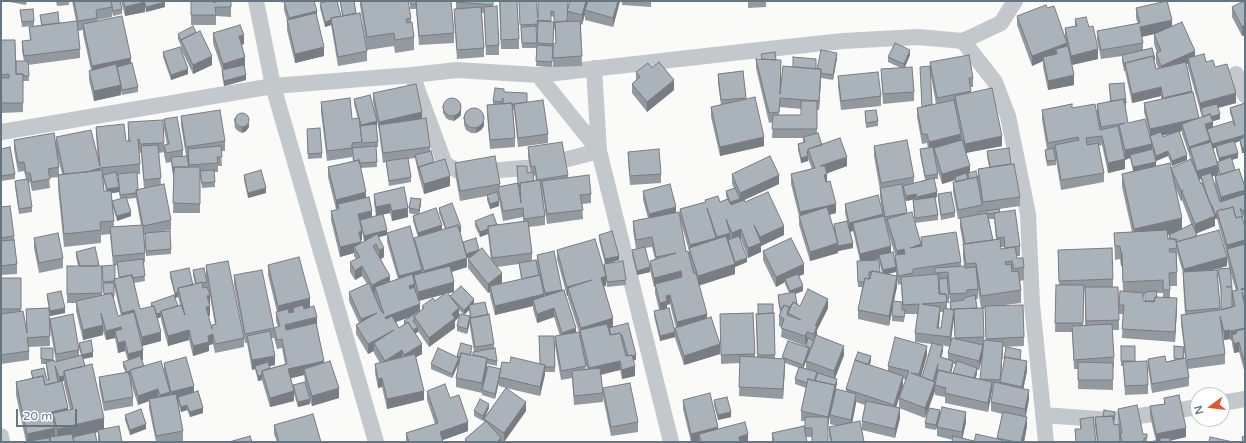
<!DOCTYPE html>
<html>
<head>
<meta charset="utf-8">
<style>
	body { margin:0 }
	#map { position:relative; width:1246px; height:443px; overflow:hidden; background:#fafaf8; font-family:"Varela Round",sans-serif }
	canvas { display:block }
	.frame { position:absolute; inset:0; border:2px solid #657683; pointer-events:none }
	.north { position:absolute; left:1190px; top:387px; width:40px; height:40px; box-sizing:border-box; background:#fff; border:1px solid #c1c8cd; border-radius:50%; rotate:255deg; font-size:11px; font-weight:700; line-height:16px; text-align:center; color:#657683 }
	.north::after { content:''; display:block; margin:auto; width:14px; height:18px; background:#e4572e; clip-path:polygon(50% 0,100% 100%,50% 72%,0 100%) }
	.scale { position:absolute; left:16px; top:409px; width:61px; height:18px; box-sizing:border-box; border:2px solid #657683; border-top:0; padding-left:5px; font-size:12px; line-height:14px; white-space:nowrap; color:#657683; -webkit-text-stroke:3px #fff; paint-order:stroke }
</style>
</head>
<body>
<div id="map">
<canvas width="1246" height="443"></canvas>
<div class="frame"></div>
<div class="north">N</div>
<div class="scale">20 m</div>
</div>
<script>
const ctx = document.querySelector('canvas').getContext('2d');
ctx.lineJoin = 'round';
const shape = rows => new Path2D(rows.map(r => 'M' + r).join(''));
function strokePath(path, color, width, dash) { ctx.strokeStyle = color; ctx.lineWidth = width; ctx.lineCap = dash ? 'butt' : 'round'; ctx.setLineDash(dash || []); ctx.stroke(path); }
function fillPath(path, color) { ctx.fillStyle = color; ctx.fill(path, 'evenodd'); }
strokePath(shape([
	[256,1,273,86,376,442],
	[963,41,1001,23,1015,1],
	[1236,74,1245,95],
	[412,75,445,164,462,173,537,167,599,151,594,68],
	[538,75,599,151,671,442],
	[1,132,273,86,412,75,457,70,538,75,750,51,843,41,918,37,963,41,995,82,1008,116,1028,214,1032,304,1046,442],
	[1222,403,1245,399],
	[1043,415,1112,420,1198,407],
	[1,436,2,442]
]), '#c3c8cc', 16);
fillPath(shape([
	[4,1,27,1,26,5],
	[56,1,69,1,69,5,57,6],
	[72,1,120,1,122,9,122,14,113,16,112,12,112,17,97,20,97,21,131,63,138,87,138,92,122,95,121,91,121,95,94,101,89,80,89,71,91,70,83,34,83,30,78,31,80,49,80,58,28,65,29,81,23,81,23,112,1,113,1,40,16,74,24,61,22,51,22,41,30,41,29,27,41,25,40,15,59,23,76,21],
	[121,1,164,1,165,7,146,12,145,7,145,12,125,16],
	[191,1,212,2,231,1,231,17,216,16,216,25,191,25],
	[282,1,314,1,324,56,295,63,287,30,287,20,284,10,284,2,282,3],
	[340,1,354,1,356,13,367,51,367,61,338,66,331,25,325,27,320,8,320,3,341,16,342,16],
	[360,1,408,1,411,18,411,22,414,37,414,50,395,53,394,46,367,50,360,5],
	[410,1,451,1,454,33,454,43,419,45,416,9,410,9],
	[456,1,493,1,493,6,499,45,499,55,486,55,484,13,482,13,484,48,484,57,457,59,454,18,454,9,456,9],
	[499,1,519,39,519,49,501,49],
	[519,1,538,18,538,1,568,10,570,1,620,1,613,27,585,20,585,14,582,25,581,24,582,66,553,67,553,44,556,44,555,29,554,29,554,17,551,16,551,22,554,22,552,67,536,66,538,25,538,29,536,29,537,48,522,48],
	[622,1,651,1,651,7,622,5],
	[748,1,766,1,766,7,748,8],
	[1245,1,1245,35,1242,36,1232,17,1232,7],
	[1047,8,1065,36,1065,28,1075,26,1075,19,1089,27,1098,59,1072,65,1074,85,1048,90,1043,67,1043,61,1032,66,1017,25,1017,16],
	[1136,8,1172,26,1195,56,1215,67,1236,103,1218,108,1220,119,1213,121,1213,127,1233,121,1230,113,1230,108,1245,103,1242,153,1240,144,1240,141,1235,143,1238,158,1232,160,1235,170,1245,187,1245,222,1243,215,1242,215,1245,228,1245,370,1244,370,1239,352,1234,353,1232,344,1232,340,1231,341,1230,339,1224,340,1223,334,1225,354,1225,364,1188,369,1189,377,1189,386,1152,393,1148,368,1148,359,1166,362,1174,360,1174,346,1184,347,1181,324,1181,315,1185,314,1183,282,1183,273,1177,252,1177,286,1170,286,1170,298,1177,308,1175,342,1122,338,1123,314,1119,314,1119,305,1123,291,1122,266,1121,266,1120,259,1115,260,1114,233,1132,232,1122,187,1122,174,1133,171,1130,158,1125,160,1125,169,1108,173,1102,145,1099,146,1104,173,1104,182,1061,190,1056,160,1056,165,1047,166,1045,155,1045,150,1047,150,1042,119,1042,110,1072,108,1097,113,1097,104,1110,101,1109,84,1126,103,1126,107,1125,108,1128,123,1150,136,1144,112,1144,103,1161,99,1161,96,1132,103,1125,71,1124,71,1122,60,1122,56,1101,59,1097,40,1097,31,1138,24,1136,18],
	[1154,34,1154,44,1157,53,1156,53,1156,63,1158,68,1156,69,1155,63,1143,50,1143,43,1142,37,1155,34],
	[1188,64,1188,67,1202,117,1199,118,1192,92,1186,65],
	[1182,131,1182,134,1191,160,1171,168,1156,166,1156,161,1168,156,1172,166,1187,160,1179,132],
	[1175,133,1163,137,1162,136],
	[1213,148,1216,148,1216,151,1219,161,1217,162],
	[1218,172,1219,175,1215,176,1215,186,1212,176,1218,175],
	[1201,179,1202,183,1201,184,1199,180],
	[1176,189,1181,201,1182,200,1191,224,1182,229],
	[1215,219,1217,219,1227,255,1227,259,1229,268,1218,269,1218,274,1221,292,1221,310,1220,310,1217,270,1212,270,1227,266,1197,236,1197,233,1215,226],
	[1173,233,1169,235,1169,239,1168,239,1168,235],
	[1230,271,1236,291,1232,291,1232,286],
	[1156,293,1163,293,1163,298,1157,297],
	[1144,294,1145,294,1145,301,1143,301],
	[1184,350,1185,358,1184,358],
	[20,10,34,21,34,26,22,27],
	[213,33,244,44,241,45,245,66,244,67,246,80,224,86,222,75,222,70,213,43],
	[178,34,212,65,193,74,181,49,181,46,178,39],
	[163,52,188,74,171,80,163,57],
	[761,54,776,60,781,69,781,86,816,69,817,69,837,58,833,80,821,78,819,110,817,110,817,134,822,145,847,166,827,173,827,182,836,213,829,215,834,228,834,224,847,221,845,213,845,204,883,216,880,197,880,190,874,156,874,146,914,177,914,183,925,180,920,154,920,149,928,148,927,143,922,144,917,117,917,108,936,104,930,71,930,62,973,78,973,87,970,87,971,92,1002,146,966,153,970,172,978,177,978,169,989,167,987,156,987,151,1011,164,1020,197,1020,206,999,209,1000,212,1020,246,1020,256,1017,256,1017,258,1024,267,1024,280,1020,281,1021,290,1021,303,1005,305,1024,337,1024,346,1003,347,1001,376,1021,355,1020,360,1027,371,1023,388,1029,399,1026,417,1027,426,1024,442,952,442,953,440,937,436,937,427,966,422,962,438,974,441,997,439,1002,414,991,411,991,402,993,389,992,389,988,412,945,403,945,397,935,395,935,385,937,374,935,382,935,391,925,418,899,408,899,398,906,380,903,379,903,386,896,407,900,418,895,438,862,430,864,442,830,442,829,437,829,427,837,426,830,424,830,417,812,437,806,437,807,442,772,442,772,433,805,430,805,421,801,421,801,411,806,388,795,384,795,379,799,368,785,363,783,399,739,396,740,363,721,364,720,314,753,313,755,357,757,357,756,324,773,313,775,358,782,359,782,357,806,347,807,341,805,346,781,337,782,327,779,326,779,316,780,313,778,300,778,295,789,293,785,284,785,282,776,287,763,260,763,251,804,274,799,276,803,291,795,294,797,304,800,306,828,308,817,330,817,336,844,355,835,378,837,384,835,391,835,394,846,392,846,389,871,361,869,365,888,371,888,366,927,355,921,376,922,377,932,344,915,342,915,333,918,314,905,314,904,322,892,321,893,305,889,326,858,319,858,310,862,287,858,287,857,261,860,261,853,231,850,232,853,248,838,251,838,250,838,253,810,261,799,225,799,216,791,184,791,174,812,169,808,159,808,156,808,161,801,163,798,149,798,144,803,143,803,138,772,138,773,122,769,123,756,68,756,59,761,59],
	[780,107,801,109,801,115,779,115],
	[935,161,942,184,955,180,955,182,953,182,953,192,958,219,960,219,960,227,963,244,963,258,964,266,961,266,961,262,921,237,921,243,907,214,905,199,906,201,916,199,916,200,913,200,913,205,915,223,938,220,938,215,935,198,937,197,934,179,938,179,938,174],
	[989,219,994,219,996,239,993,240],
	[886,226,887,226,887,229,895,255,895,262,891,252],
	[1001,247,1004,247,1004,249,1001,249],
	[879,259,879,260,882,273,880,272,874,260],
	[896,271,896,276,887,274,896,272],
	[897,280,898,285,901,284,902,302,894,301,897,286],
	[948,281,950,302,950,309,947,309,947,303,949,303],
	[978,290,981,308,977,308,976,299,978,299],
	[985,308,985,315,986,340,984,340,983,309],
	[940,312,943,312,941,328,939,328],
	[954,316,955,338,950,346],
	[942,345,950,347,948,353,948,359,941,357,943,351],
	[983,346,984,346,980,379,976,378,977,373,977,370,979,370],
	[809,352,809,353,806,361,806,369,803,368],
	[953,364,956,364,953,373,951,373],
	[856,402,865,405,862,421,862,428,852,423],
	[910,55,905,67,914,92,914,101,883,104,881,69,901,68,888,62,888,57],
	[743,71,746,99,764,146,720,156,711,117,711,107,721,105,718,84,718,74],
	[636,72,674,90,647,112,632,93,632,84,636,80],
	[838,76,881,96,881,106,841,110,838,86],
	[504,92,527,102,548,134,548,143,518,147,514,110,513,110,515,138,515,147,490,149,487,115,487,105,493,105,493,101],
	[373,93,422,119,430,147,430,152,434,162,450,186,424,194,419,176,415,158,408,159,411,177,411,182,389,186,386,162,383,163,379,131,373,102],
	[354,99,377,126,376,126,378,142,378,147,376,147,377,167,360,168,366,197,372,217,376,216,374,203,374,194,408,217,392,221,390,213,383,214,387,235,379,237,384,257,381,259,390,282,398,279,387,242,387,233,414,242,414,238,418,237,413,221,413,216,417,215,409,213,409,208,421,204,419,214,442,230,445,229,439,213,439,208,461,232,460,232,463,243,479,250,491,260,488,234,480,237,475,226,475,221,497,225,523,221,523,217,503,221,498,194,497,194,499,206,490,209,487,200,487,196,460,201,455,173,455,163,500,184,500,187,517,183,527,173,531,173,528,157,528,147,568,175,568,178,591,194,591,203,582,204,583,219,547,224,542,188,545,216,545,225,529,227,532,253,532,261,537,263,537,255,562,291,576,332,580,337,580,335,568,298,568,296,567,296,557,259,557,250,605,274,604,269,604,264,605,264,599,240,599,235,619,260,610,263,626,280,626,285,607,287,606,278,606,286,604,286,613,327,628,323,636,360,633,360,635,376,622,379,620,370,601,375,603,393,603,402,574,405,572,378,561,380,555,346,555,336,560,336,554,317,537,323,533,309,533,306,495,315,490,296,490,292,488,293,468,268,468,259,469,258,467,258,467,267,452,272,454,292,448,293,450,296,474,304,494,344,494,349,497,361,497,366,487,364,487,368,485,378,510,363,540,364,554,336,555,372,545,372,540,396,506,388,526,411,504,442,501,441,501,442,465,442,465,439,484,423,484,420,483,421,474,416,474,411,489,408,485,417,506,388,499,386,499,382,495,399,482,395,482,393,456,387,456,378,460,361,459,361,459,363,452,378,431,369,431,364,457,357,457,356,472,351,471,355,473,355,474,352,470,327,470,322,467,334,457,331,457,326,464,315,459,310,459,317,455,321,455,328,429,347,418,331,415,334,422,354,416,357,424,400,387,409,382,387,378,388,375,373,375,364,380,363,374,353,374,351,368,354,356,334,356,325,359,323,349,301,349,292,367,284,362,276,355,280,350,272,350,262,356,259,354,256,354,253,340,257,331,220,331,211,338,209,338,208,336,209,328,177,328,167,353,162,352,153,352,157,327,161,321,112,321,102,352,119,358,119,354,104],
	[535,175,536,181,534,181,533,176],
	[362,231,364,241,361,243,361,241,362,240],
	[519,264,521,279,500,284,502,283,497,267],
	[444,294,435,301,422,306,422,310,420,311,419,301],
	[469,310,470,316,464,315],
	[408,318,404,321,404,324,399,328,396,322],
	[584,356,587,369,586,369],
	[443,104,461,105,461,115,458,118,454,121,449,120,446,118,443,113],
	[865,111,878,121,878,126,866,128],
	[464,115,484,126,481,130,476,133,471,133,466,130,464,125],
	[181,116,225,141,225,151,221,151,222,166,218,166,218,172,214,172,215,187,202,188,200,176,200,213,173,213,174,176,173,176,171,162,166,163,164,155,164,145,167,145,164,129,164,119,183,150,183,156,186,156,181,125],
	[234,118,249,127,246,131,242,133,238,131,235,128],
	[128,122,164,143,164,152,159,153,161,185,171,220,171,230,163,231,171,249,171,254,146,256,145,235,144,235,145,253,145,262,143,262,145,281,134,283,140,309,151,307,151,303,175,296,170,277,170,272,193,285,195,284,193,275,193,270,206,274,206,265,244,336,234,285,234,275,274,328,278,327,276,321,276,312,277,312,268,275,268,265,310,307,317,326,324,363,339,398,312,406,310,401,310,404,298,407,294,394,294,401,270,407,262,380,258,381,255,369,252,370,247,343,245,343,244,338,244,347,215,353,213,344,209,345,209,351,193,356,189,340,168,346,161,320,161,317,157,319,161,341,142,346,143,360,142,360,144,366,164,369,164,363,194,392,203,413,190,417,187,410,181,412,178,403,183,431,183,441,175,442,156,442,149,408,149,401,138,405,130,381,133,397,133,406,104,411,99,386,99,377,126,373,123,367,123,362,128,361,125,351,118,353,115,338,106,340,103,331,103,335,83,340,76,311,76,303,67,303,67,266,78,266,76,257,76,252,99,266,102,266,102,295,104,295,102,266,115,278,119,278,117,265,113,265,110,234,101,235,101,243,64,247,58,188,58,177,49,178,50,188,32,191,30,182,28,183,32,207,32,212,19,214,15,186,15,181,26,179,24,171,18,172,14,150,14,140,56,144,56,137,98,160,96,136,96,127,126,141,128,141],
	[139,149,140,153,141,153,144,188,138,190,137,174,140,174,140,164],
	[57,154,62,174,59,174,59,167],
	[116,176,118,176,120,199,112,201,111,193,119,192],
	[103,178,106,191,104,191],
	[136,198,141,225,114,227,113,208,117,221,131,216,127,199],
	[114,286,121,316,118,316,114,301],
	[210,296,215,325,212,329,208,316,210,316],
	[178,297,180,305,178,306,175,298],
	[271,338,274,338,277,349,282,348,285,364,270,368,269,366,275,365],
	[304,375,305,382,293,385,293,388,291,378],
	[307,133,322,153,322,158,308,159],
	[1,149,15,174,15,179,1,181],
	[628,152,661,174,661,183,630,185,628,161],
	[1245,167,1245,182,1244,177,1244,168],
	[732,174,779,184,744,200,745,202,784,235,761,246,761,252,748,258,741,239,740,239,747,262,735,267,735,274,699,285,707,318,720,354,684,365,675,338,675,328,676,328,670,304,667,305,667,308,675,337,660,341,654,316,654,311,659,310,655,293,655,287,654,287,650,270,650,261,655,259,652,247,645,248,650,272,637,275,632,255,632,250,636,249,633,230,633,221,648,218,643,200,643,191,676,213,686,252,689,256,689,251,680,219,680,209,705,202,705,200,720,202,727,199,726,196,726,191,734,188,732,184],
	[244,175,266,193,248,198,244,180],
	[938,194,955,212,955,217,941,220,938,199],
	[1,207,14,236,17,264,17,274,1,275],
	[34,238,63,258,63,268,39,273,34,248],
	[1058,250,1113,279,1113,287,1119,320,1119,330,1112,330,1114,357,1114,367,1113,367,1113,390,1078,389,1078,369,1074,369,1072,332,1055,332,1056,285,1059,285],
	[1084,290,1085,290,1085,325,1083,325],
	[1,278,21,278,21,311,27,329,26,309,49,308,47,299,47,294,65,313,50,316,49,308,50,346,29,347,29,360,1,364],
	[50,319,79,350,79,356,81,355,79,348,79,343,93,357,83,359,104,429,122,442,98,442,98,432,95,433,97,442,26,442,16,395,16,382,32,378,31,371,47,380,48,380,46,364,41,364,41,348,53,348,53,361,55,362,56,362,50,328],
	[62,381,64,381,64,384,70,410,68,410],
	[1121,346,1135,346,1135,361,1148,385,1148,394,1125,395,1123,366,1121,366],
	[603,388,638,422,638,432,611,436,603,397],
	[427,391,450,398,468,431,443,440,443,442,406,442,406,433,435,424,427,400],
	[1164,398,1186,437,1170,441,1156,441,1150,416,1150,406,1164,404],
	[683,400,718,429,748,442,691,442,683,409],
	[714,400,731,417,718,420,714,405],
	[1118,409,1147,438,1147,442,1097,442,1095,427,1095,417,1115,416,1114,425,1120,439,1120,433,1118,418],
	[940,410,936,430,925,428,925,423],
	[125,415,146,429,130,435,125,420],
	[1080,419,1096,442,1076,442,1075,429,1080,429],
	[274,425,321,442,277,442,274,434]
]), '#929a9f');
fillPath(shape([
	[586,1,589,1,585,10,585,14,582,25,582,15],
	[618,1,620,1,613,27,613,18],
	[145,2,145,12,125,16,125,7],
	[165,2,165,7,146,12,146,7],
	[317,11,317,20,289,27,289,18],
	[331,20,331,25,325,27,325,22],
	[1172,20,1172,30,1140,37,1140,27],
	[1245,25,1245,35,1242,36,1242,27],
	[244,35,244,44,239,46,239,36],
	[1067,43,1067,52,1056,49,1056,57,1043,57,1043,61,1032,66,1032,56],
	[324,47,324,56,295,63,295,54],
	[1098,49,1098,59,1071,65,1071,56],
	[910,50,910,55,904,69,904,64],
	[1195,51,1195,61,1188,58,1188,64,1161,75,1161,66],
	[837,53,837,58,833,80,833,75],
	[212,56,212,65,193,74,193,65],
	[245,57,245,66,223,73,223,64],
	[131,58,131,67,92,75,92,66],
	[188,69,188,74,171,80,171,75],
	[821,69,821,79,819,110,819,101],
	[246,75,246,80,224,86,224,81],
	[1074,75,1074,85,1048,90,1048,81],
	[674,80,674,90,647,112,647,102],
	[121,85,121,95,94,101,94,91],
	[1161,87,1161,96,1132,103,1132,94],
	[1192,91,1192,101,1163,107,1163,98],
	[1236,93,1236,103,1202,112,1201,108,1200,113,1200,103],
	[461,110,461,115,458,118,454,121,454,116],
	[422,112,422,122,379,125,379,131,379,122],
	[1220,114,1220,119,1204,124,1204,119],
	[1199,118,1199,127,1182,124,1182,131,1150,138,1150,129],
	[377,121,377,126,361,130,361,125],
	[484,121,484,126,481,130,476,133,476,128],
	[1213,122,1213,131,1207,129,1207,133,1205,124],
	[249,123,249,127,246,131,242,133,242,128],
	[961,134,961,144,934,148,934,150,929,151,929,142],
	[1245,135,1245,140,1240,139,1240,141,1212,149,1212,144],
	[1002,136,1002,146,965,153,965,144],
	[764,137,764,146,720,156,720,147],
	[1210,140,1210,150,1190,148,1189,157,1189,147],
	[1152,144,1152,153,1130,155,1130,158,1125,160,1125,169,1108,173,1108,163,1125,159,1125,150],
	[1242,148,1245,148,1245,153,1242,153],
	[808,151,808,161,801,163,801,158],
	[1168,151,1168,156,1156,161,1156,156],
	[1238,153,1238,158,1219,163,1219,158],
	[1187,155,1187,160,1172,166,1172,161],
	[847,157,847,166,820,176,820,166],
	[1156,162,1156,166,1133,172,1133,167],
	[1218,165,1218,175,1202,179,1201,176,1201,179,1197,180,1197,171],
	[970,166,970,176,968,173,968,176,955,180,955,177,955,180,942,184,942,174],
	[100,168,100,178,65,177],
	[827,174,827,184,824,185,824,175],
	[779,175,779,184,740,202,740,193],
	[450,176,450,186,424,194,424,184],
	[119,187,119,192,107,194,107,189],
	[266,188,266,193,248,198,248,193],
	[1183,190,1182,192,1182,200,1181,201,1181,191],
	[1245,190,1245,199,1221,206,1221,197],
	[366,192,366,202,338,204,338,208,336,209,336,200],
	[937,192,937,197,917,202,917,197],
	[916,194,916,199,906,201,906,196],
	[421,199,421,204,419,215,419,210],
	[740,199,740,204,730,207,730,202],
	[499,201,499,206,490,209,490,204],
	[390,204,390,213,376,216,376,207],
	[836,204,836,213,800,222,800,212],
	[676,207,676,217,649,223,649,214],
	[408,208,408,217,392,221,392,211],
	[372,211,372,220,360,220,360,223,358,214],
	[131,212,131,216,117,221,117,216],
	[883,214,883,224,853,223,853,231,849,232,849,223],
	[1217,214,1217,219,1215,219,1215,226,1195,234,1195,224],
	[1182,218,1182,231,1134,242,1134,229],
	[442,225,442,230,418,238,418,233],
	[784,226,784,235,761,246,761,252,748,258,748,248,760,243,760,237],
	[461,227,461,232,448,237,448,232],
	[488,229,488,234,480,237,480,232],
	[741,229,741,239,732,242,732,233],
	[387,230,387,235,364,241,364,236],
	[362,231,362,240,359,241,359,232],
	[730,233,730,242,717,246,717,237],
	[716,238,716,248,690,251,690,245],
	[1245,240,1245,249,1227,249,1227,255,1227,245],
	[361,242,354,247,354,253,340,257,340,247],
	[838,243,838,253,810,261,810,252],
	[853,243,853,248,838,251,838,246],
	[921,244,921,253,910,248],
	[891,246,891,256,879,255,879,259,860,263,860,254],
	[384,248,384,257,379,260,379,250],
	[904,249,904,258,897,260,897,251],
	[479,250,479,255,467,258,467,267,424,280,424,271,466,254],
	[1121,253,1122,253,1122,266,1121,266],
	[619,256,619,260,605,264,605,259],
	[1227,257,1227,266,1184,278,1184,269],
	[747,258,747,262,735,267,735,274,698,286,698,276],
	[804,264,804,274,786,282,785,279,785,282,776,287,776,277],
	[362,266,362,276,355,280,355,271],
	[650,267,650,272,637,275,637,271],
	[896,267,896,272,883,275,883,270],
	[422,270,422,279,414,275,414,281,399,285,399,276],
	[681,271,681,281,655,284,654,287,654,278],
	[502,273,502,283,491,291,490,286,490,292,488,293,488,284],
	[390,276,390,285,375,287,375,293,372,295,372,285],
	[606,276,606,286,601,287,601,278],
	[897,276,897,286,889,326,889,316],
	[592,280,568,288,568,296,567,296,567,287],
	[454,282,454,292,418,301,418,292],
	[415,284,415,293,409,296,409,286],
	[803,286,803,291,790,296,790,291],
	[562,290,562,299,545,303,545,293],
	[178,292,178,297,175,298,175,293],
	[544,294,544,304,533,300,533,306,495,315,495,306],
	[210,295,210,305,207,296],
	[670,295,670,304,667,305,667,311,660,313,660,303,666,296],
	[310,298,310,307,294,311,293,308,293,312,278,315,278,306],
	[1177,298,1177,308,1175,342,1175,332],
	[474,299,474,304,469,305],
	[828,299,828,308,817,330,817,336,814,342,815,326],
	[420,304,420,313,385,326,385,317],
	[469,305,469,310,464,315,464,310],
	[210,306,210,316,206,317,206,307],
	[940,307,940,316,937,337,937,328],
	[65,308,65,313,50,316,50,311],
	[459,308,459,317,455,321,455,328,429,347,429,338,452,314],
	[554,308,554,317,537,323,537,314],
	[134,310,134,320,122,322,122,313],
	[954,310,954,319,950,347,950,337],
	[161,313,161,317,155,319,155,314],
	[377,313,361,329,361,319],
	[707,314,707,324,677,331,677,322],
	[317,317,317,326,285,334,285,325],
	[470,318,470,322,467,334,467,329],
	[613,318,613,327,582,337,581,333,581,328],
	[103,325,103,335,83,340,83,330],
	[121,327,121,336,115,331,115,338,106,340,106,331],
	[418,327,418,332,412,336,412,331],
	[576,328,576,338,562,342,562,333],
	[1245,328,1245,337,1236,331,1236,339,1232,335,1232,340,1231,341,1231,331],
	[189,330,189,340,168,346,168,336],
	[394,330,374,343,374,351,368,354,368,344],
	[1230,330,1230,339,1224,340,1224,331],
	[161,332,161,341,142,346,142,337],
	[675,332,675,337,660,341,660,336],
	[807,332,807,341,805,346,805,336],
	[213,334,213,344,209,345,209,351,193,356,193,346,208,336],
	[125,341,125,351,118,353,118,343],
	[1003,342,1003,352,1000,382,1000,390,1000,380],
	[1239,342,1239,352,1234,353,1234,344],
	[422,344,422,354,404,364,404,355],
	[720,344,720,354,684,365,684,356],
	[983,345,983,355,979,370,979,361],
	[844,346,844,355,834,381,834,371],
	[927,346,927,355,919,384,919,374],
	[943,346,943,351,940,362,940,357],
	[809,348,809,353,803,370,803,365],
	[143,350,143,360,128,364,128,354],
	[402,350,402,360,385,370,385,361],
	[93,352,93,357,82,359,82,355],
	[636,355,636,360,628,362,628,357],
	[275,356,275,365,256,369,255,366,255,369,252,370,252,360],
	[871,356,871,361,867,373,867,368],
	[459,358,459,363,452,378,452,374],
	[487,358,487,368,483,391,482,383],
	[785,359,785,368,783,399,783,389],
	[1245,360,1245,370,1244,370,1244,361],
	[324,361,324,371,304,369,304,375,288,379,288,369],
	[620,361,620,370,589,377,589,368],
	[953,361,953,366,949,381,949,376],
	[1027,361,1027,371,1022,396,1022,387],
	[938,364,938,369,935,382,935,391,925,418,925,408,933,384],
	[545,365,545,375,540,396,540,387],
	[635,366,635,376,622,379,622,370],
	[977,368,977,373,973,387,973,382],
	[262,375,262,380,258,381,258,376],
	[64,376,64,381,59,382,59,377],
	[903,376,903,386,894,414,894,405],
	[499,377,499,382,495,399,495,394],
	[382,378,382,387,378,388,378,379],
	[837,379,837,384,835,391,835,395,830,415,828,426,828,417,835,385],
	[992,382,992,391,988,412,988,403],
	[194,386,194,395,178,397,178,400,171,402,171,392],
	[339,388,339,398,312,406,312,396],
	[158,389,158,399,149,399,149,401,138,405,138,396],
	[1029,390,1029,399,1025,418,1025,409],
	[294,391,294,401,270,407,270,398],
	[424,391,424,400,387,409,387,399],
	[170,392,170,401,160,404,160,395],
	[856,394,856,404,851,429,851,420],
	[310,399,310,404,298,407,298,402],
	[526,402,526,411,504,442,504,433],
	[489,404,489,408,483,421,483,416],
	[187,405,187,410,181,412,181,407],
	[68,408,68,422,53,413,53,425,52,412],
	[203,408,203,413,190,417,190,412],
	[900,408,900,418,895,438,895,429],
	[940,410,940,415,936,430,936,425],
	[731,412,731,417,718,420,718,415],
	[966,412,966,422,962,441,962,432],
	[1027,417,1027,426,1024,442,1021,442],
	[104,418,104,431,98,430,98,432,57,442,57,429],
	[468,422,468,431,440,441,440,432],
	[146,424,146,429,130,435,130,430],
	[718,427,718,437,699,434,699,442,691,442,691,434],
	[55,428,55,441,50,437,50,442,27,442,27,434],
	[1186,428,1186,437,1163,442,1156,442,1156,434],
	[748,434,748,442,739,442,739,437],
	[501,438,501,442,497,442]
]), '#777d82');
const building = shape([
	[74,1,111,1,112,7,96,10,97,18,78,21,74,1],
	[111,1,120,1,122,9,113,11,111,1],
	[123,1,144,1,145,2,125,7,123,1],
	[144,1,164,1,165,2,146,7,144,1],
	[191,1,212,1,212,2,215,2,215,3,215,1,231,1,231,7,215,7,216,15,191,15,191,1],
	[284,1,314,1,317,11,289,18,284,1],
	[328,1,337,1,341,16,331,18,331,20,325,22,320,3,328,1],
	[340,1,354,1,356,13,343,16,340,1],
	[361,1,408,1,411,18,406,19,407,23,412,22,414,37,395,40,394,33,367,37,361,1],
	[410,1,420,1,416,1,416,4,410,4,410,1],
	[416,1,451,1,454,33,419,36,416,1],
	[456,1,493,1,493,5,456,2,456,1],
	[500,1,517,1,519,39,501,40,500,1],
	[519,1,536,1,538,18,538,1,568,1,567,21,555,22,555,24,554,24,554,12,551,11,551,21,537,20,538,24,520,25,519,1],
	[570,1,586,1,582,15,567,11,570,1],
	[588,1,618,1,613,18,585,10,588,1],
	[1167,1,1172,20,1140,27,1143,43,1101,50,1097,31,1140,23,1136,8,1167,1],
	[1244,1,1245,1,1245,25,1242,27,1232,7,1244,1],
	[1046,5,1047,8,1054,6,1067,43,1032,56,1017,16,1046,5],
	[497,6,499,45,486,46,484,7,497,6],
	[481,7,484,48,457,50,454,9,481,7],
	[33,9,34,21,22,22,20,10,33,9],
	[58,12,59,23,42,25,40,15,58,12],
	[316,13,324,47,295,54,287,20,316,13],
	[360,13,367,51,338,57,331,18,360,13],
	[122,16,131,58,92,66,83,24,122,16],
	[1086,17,1089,27,1093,26,1098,49,1071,56,1065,28,1077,26,1075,19,1086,17],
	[77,21,80,49,24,56,22,41,31,40,29,27,77,21],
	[538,21,554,22,553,44,537,43,538,21],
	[580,21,582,56,553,58,553,44,556,43,555,22,580,21],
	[1182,22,1195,51,1161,66,1156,53,1161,51,1154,34,1182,22],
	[240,25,244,35,239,36,245,57,223,64,213,33,240,25],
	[193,26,196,32,181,40,181,41,178,34,193,26],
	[536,26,537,43,522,43,521,27,536,26],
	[200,31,212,56,193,65,181,40,200,31],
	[1,40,15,40,16,74,23,74,23,103,1,103,1,78,9,78,9,74,1,75,1,40],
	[895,43,910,50,904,64,888,57,895,43],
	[537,45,553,46,552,62,536,61,537,45],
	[1068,46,1074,75,1048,81,1043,57,1057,54,1056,49,1068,46],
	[180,47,188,69,171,75,163,52,180,47],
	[1152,48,1155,59,1154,60,1153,56,1125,63,1125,66,1124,66,1122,55,1152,48],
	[821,50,837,53,833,75,821,73,821,69,817,69,821,50],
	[775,52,776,60,762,59,761,54,775,52],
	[1204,54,1206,62,1213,60,1215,67,1227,64,1236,93,1200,103,1188,58,1204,54],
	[969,55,973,78,969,78,971,91,937,98,930,62,969,55],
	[1153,56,1156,69,1186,62,1192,91,1163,98,1161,87,1132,94,1125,63,1153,56],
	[793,57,816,59,816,69,793,67,793,57],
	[756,59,781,60,780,94,783,66,821,69,819,101,780,98,779,112,769,113,756,59],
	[16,61,28,61,29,76,23,76,23,74,16,74,16,61],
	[659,62,674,80,647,102,632,84,640,77,636,72,648,63,652,68,659,62],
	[132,63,138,87,122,90,117,67,132,63],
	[116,64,121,85,94,91,89,71,116,64],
	[244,65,246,75,224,81,222,70,244,65],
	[930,66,932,104,922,107,920,67,930,66],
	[912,67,914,92,883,94,881,69,912,67],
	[743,71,746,98,721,100,718,74,743,71],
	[878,72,881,96,841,101,838,76,878,72],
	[1124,83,1126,103,1124,103,1124,99,1111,101,1109,84,1124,83],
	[416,84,422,112,379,122,373,93,416,84],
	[495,88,504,89,504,92,527,93,527,102,514,104,515,105,512,105,512,103,503,104,503,98,502,102,493,101,495,88],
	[992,88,1002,136,965,144,955,96,992,88],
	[1193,92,1199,118,1150,129,1144,103,1193,92],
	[370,95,377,121,361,125,354,99,370,95],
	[755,97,764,137,720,147,711,107,755,97],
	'443 107a9 9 0 1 1 18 0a9 9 0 1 1-18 0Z',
	[350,98,352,119,359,118,362,142,352,143,352,148,327,151,321,102,350,98],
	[1124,99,1128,123,1145,119,1152,144,1125,150,1119,125,1125,123,1101,127,1097,104,1124,99],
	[543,100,548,134,518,138,514,104,543,100],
	[954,100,961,134,929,142,927,134,922,134,917,108,954,100],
	[801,101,817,101,817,129,772,129,773,115,801,115,801,101],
	[512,103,515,138,490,140,487,105,512,103],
	[1245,103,1245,135,1212,144,1207,129,1233,121,1235,126,1230,108,1245,103],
	[1072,104,1072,108,1095,104,1100,130,1118,126,1125,159,1108,163,1102,136,1086,138,1087,145,1098,143,1104,173,1061,180,1055,145,1079,140,1078,137,1048,143,1042,110,1072,104],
	[1217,104,1220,114,1211,117,1210,114,1203,117,1201,108,1217,104],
	'464 118a10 10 0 1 1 20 0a10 10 0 1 1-20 0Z',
	[220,110,225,141,186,147,181,116,220,110],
	[876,110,878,121,866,123,865,111,876,110],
	'235 120a7 7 0 1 1 14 0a7 7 0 1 1-14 0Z',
	[1210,114,1213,122,1205,124,1210,140,1189,147,1182,124,1210,114],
	[177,117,183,150,166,153,164,145,169,144,164,119,177,117],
	[426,118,430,147,383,153,379,125,426,118],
	[163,120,164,143,140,144,139,139,138,139,140,164,100,168,87,172,64,174,56,137,91,130,100,166,96,127,124,124,126,141,131,141,129,140,128,122,163,120],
	[376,124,378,142,362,143,360,126,376,124],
	[320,128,322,153,308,154,307,129,320,128],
	[1179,131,1187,155,1172,161,1168,151,1156,156,1150,136,1161,132,1163,137,1179,131],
	[54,133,59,167,48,169,50,179,32,182,30,173,26,173,24,162,18,163,14,140,54,133],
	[818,133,822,145,808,149,808,151,807,152,808,156,801,158,798,144,805,142,803,137,818,133],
	[1245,137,1245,148,1242,148,1240,139,1245,137],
	[840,138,847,157,820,166,825,166,827,174,824,175,826,182,830,181,836,204,800,212,791,174,815,168,808,149,840,138],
	[907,140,914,177,881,183,874,146,907,140],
	[962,140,970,166,942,174,934,148,962,140],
	[1234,141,1238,153,1219,158,1216,146,1234,141],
	[562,142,568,175,537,180,535,166,531,167,528,147,562,142],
	[1211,142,1218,165,1197,171,1190,148,1211,142],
	[158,145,161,178,144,180,141,146,158,145],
	[221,146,222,157,217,157,218,163,189,165,188,149,221,146],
	[376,146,377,162,359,163,359,160,354,161,352,148,376,146],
	[10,147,15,174,1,176,1,149,10,147],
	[933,147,938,174,925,176,920,149,933,147],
	[1009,148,1011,164,990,167,987,151,1009,148],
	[1053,148,1056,160,1047,161,1045,150,1053,148],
	[659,149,661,174,630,176,628,152,659,149],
	[1153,149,1156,162,1133,167,1130,155,1153,149],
	[431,151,434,162,419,167,419,170,415,155,431,151],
	[187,156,189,167,174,167,174,171,173,171,171,157,187,156],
	[495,156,500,184,460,191,455,163,495,156],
	[770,156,779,175,740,193,732,174,770,156],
	[1231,157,1235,170,1220,175,1217,162,1231,157],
	[408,158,411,177,389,181,386,161,408,158],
	[445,159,450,176,424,184,419,167,445,159],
	[1191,159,1201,184,1202,183,1215,216,1195,224,1182,192,1183,190,1181,191,1171,168,1191,159],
	[359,160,366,192,336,200,328,167,359,160],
	[1170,163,1182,218,1134,229,1122,174,1170,163],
	[1014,164,1020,197,983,202,978,169,1014,164],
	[517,166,527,166,527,173,533,172,534,181,520,183,520,186,518,186,518,183,517,166],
	[174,167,200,167,200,204,173,203,174,167],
	[1239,169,1245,187,1245,190,1221,197,1215,176,1239,169],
	[102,170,104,191,111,191,114,221,100,222,101,230,64,234,58,175,102,170],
	[214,170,215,182,202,183,200,171,214,170],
	[261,170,266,188,248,193,244,175,261,170],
	[976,171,978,179,977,179,977,177,969,179,968,173,976,171],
	[116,172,119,187,107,189,103,175,116,172],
	[137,172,138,190,136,190,136,193,120,195,118,174,137,172],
	[966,173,968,179,956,182,955,177,966,173],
	[1211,173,1220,202,1245,194,1245,217,1243,210,1242,210,1240,208,1243,219,1242,219,1242,216,1236,218,1233,207,1222,210,1222,209,1217,211,1217,214,1215,214,1212,205,1211,206,1206,192,1201,176,1211,173],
	[589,175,591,194,580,195,583,210,547,214,542,181,589,175],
	[977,177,982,205,958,210,953,182,977,177],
	[934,178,937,192,917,197,916,194,906,196,903,186,934,178],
	[28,179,32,207,19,209,15,181,28,179],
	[540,180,545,216,524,219,523,208,503,211,498,187,518,183,521,203,520,183,540,180],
	[164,184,171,220,143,226,136,190,164,184],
	[670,184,676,207,649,214,643,191,670,184],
	[902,184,907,213,885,217,880,188,902,184],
	[404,187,408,208,392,211,390,204,376,207,374,194,404,187],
	[735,188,740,199,730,202,726,191,735,188],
	[497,192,499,201,490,204,487,195,497,192],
	[768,192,784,226,760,237,754,225,761,243,748,248,741,229,732,233,726,219,730,233,717,237,707,208,716,238,690,245,680,209,706,202,705,200,718,196,720,202,728,199,731,205,744,200,745,202,768,192],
	[951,192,955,212,941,215,938,194,951,192],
	[878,195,883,214,849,223,845,204,878,195],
	[126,197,131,212,117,216,112,201,126,197],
	[369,197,372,211,358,214,362,231,359,232,361,242,340,247,331,211,339,209,338,204,369,197],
	[935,197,938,215,915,218,913,200,935,197],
	[411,198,421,199,419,210,409,208,411,198],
	[452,203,461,227,458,228,458,225,446,229,439,208,452,203],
	[10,206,14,236,1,238,1,207,10,206],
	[827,207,838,243,810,252,799,216,827,207],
	[1233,207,1236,218,1242,216,1245,228,1245,240,1227,245,1217,211,1222,209,1222,210,1233,207],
	[436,208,442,225,418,233,413,216,436,208],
	[999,209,1000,212,988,214,987,213,978,214,978,212,999,209],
	[1015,210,1020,246,1005,248,1004,237,997,238,994,213,1015,210],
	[679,212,686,252,688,251,694,274,696,273,707,314,677,322,670,295,666,296,667,301,660,303,655,284,682,277,681,271,654,278,650,261,676,253,656,257,652,237,636,240,633,221,679,212],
	[912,212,921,244,910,248,922,246,921,237,956,232,961,262,913,269,913,273,898,276,895,255,905,254,904,249,897,251,887,219,912,212],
	[987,213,993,240,965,244,960,218,987,213],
	[383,214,387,230,364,236,360,220,383,214],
	[493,214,497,225,488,226,488,229,480,232,475,221,493,214],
	[884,216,891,246,860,254,853,223,884,216],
	[528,221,532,253,492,258,488,226,528,221],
	[847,221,853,243,838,246,834,224,847,221],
	[1192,224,1197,235,1194,237,1176,242,1176,239,1171,239,1169,235,1192,224],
	[143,225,145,253,113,256,110,227,143,225],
	[458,225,467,258,424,271,414,238,458,225],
	[410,226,422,270,399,276,387,233,410,226],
	[1167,230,1168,239,1176,239,1177,248,1169,249,1170,252,1176,252,1177,272,1169,273,1170,290,1163,290,1163,280,1123,282,1122,253,1121,253,1120,246,1115,246,1114,233,1167,230],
	[1219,230,1227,257,1184,269,1176,242,1219,230],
	[170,231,171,249,146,251,145,233,170,231],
	[612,231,619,256,605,259,599,235,612,231],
	[58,233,63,258,39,263,34,238,58,233],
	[377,234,384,248,379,250,376,244,373,246,390,276,372,285,362,266,355,271,350,262,360,257,354,247,377,234],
	[726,236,735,264,698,276,689,248,726,236],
	[739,236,747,258,735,262,728,240,739,236],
	[476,238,479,250,466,254,463,242,476,238],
	[791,238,804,264,776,277,763,251,791,238],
	[595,239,606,276,601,278,613,318,581,328,568,288,592,280,567,287,557,250,595,239],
	[1000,239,1001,249,1015,247,1017,258,1023,258,1024,267,1014,269,1012,261,1005,262,1006,265,1011,264,1012,272,1018,271,1021,290,981,296,976,263,966,264,963,244,1000,239],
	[14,240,17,264,1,266,1,241,14,240],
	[1245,244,1245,288,1241,289,1241,290,1245,289,1245,302,1242,292,1245,307,1245,328,1231,331,1230,330,1224,331,1220,316,1225,354,1186,360,1189,377,1152,384,1148,359,1165,356,1166,362,1186,358,1181,315,1219,310,1235,306,1232,291,1238,290,1227,249,1245,244],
	[95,247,99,265,94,266,80,266,76,252,95,247],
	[645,247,650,267,637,271,632,250,645,247],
	[482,248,502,273,488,284,468,259,482,248],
	[1112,248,1113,279,1059,281,1058,250,1112,248],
	[554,251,562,290,545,293,537,255,554,251],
	[893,252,896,267,883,270,879,255,893,252],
	[299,257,310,298,278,306,268,265,299,257],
	[143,259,145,276,132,278,132,275,119,277,117,262,143,259],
	[536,260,539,275,522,279,519,263,536,260],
	[879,260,880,272,872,271,872,272,869,272,869,279,865,278,864,282,858,282,857,261,879,260],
	[228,261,244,338,215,344,213,334,208,336,209,342,193,346,189,330,168,336,161,311,181,305,185,315,178,288,202,282,203,288,207,287,210,295,207,296,210,306,206,307,212,329,212,325,216,324,206,265,228,261],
	[623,261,626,280,607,282,604,264,623,261],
	[115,265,115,278,114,279,114,281,103,282,102,266,115,265],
	[67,266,102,266,102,293,67,294,67,266],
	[450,266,454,282,418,292,414,275,450,266],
	[965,266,965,268,976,267,978,289,967,290,967,293,950,294,948,272,935,273,935,268,965,266],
	[189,268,193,285,178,288,178,292,175,293,170,272,189,268],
	[204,268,207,282,202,283,202,282,196,284,193,270,204,268],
	[1230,268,1232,286,1226,287,1232,287,1232,307,1221,310,1221,287,1218,269,1230,268],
	[262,270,274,328,280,326,276,312,288,309,289,313,294,312,293,308,303,305,304,309,314,306,317,317,285,325,286,330,316,323,324,361,288,369,294,391,270,398,262,371,287,364,282,339,277,340,274,328,245,334,234,275,262,270],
	[1217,270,1220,308,1186,311,1183,272,1217,270],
	[872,271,897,276,889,316,858,310,865,278,870,279,872,271],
	[412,274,415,284,409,286,410,289,414,287,420,304,385,317,386,319,392,316,399,328,408,322,422,344,404,355,402,350,385,361,374,343,394,330,368,344,356,325,377,313,361,319,349,292,369,283,381,311,384,314,375,287,412,274],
	[798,274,803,286,790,291,785,279,798,274],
	[938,274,939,294,946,294,947,302,922,304,940,307,937,328,941,328,944,308,954,310,950,337,915,333,919,304,903,305,901,277,938,274],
	[132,275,140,309,154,306,161,332,142,337,134,310,122,313,114,279,132,275],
	[540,275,544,294,495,306,490,286,540,275],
	[1,278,21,278,21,309,1,309,1,278],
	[947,278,949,298,947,298,946,294,940,294,939,279,947,278],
	[103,283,114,283,114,296,112,296,112,293,104,294,103,283],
	[1056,285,1084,285,1083,323,1055,323,1056,285],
	[461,286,474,299,469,305,485,302,488,315,471,318,469,305,464,310,450,296,461,286],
	[1085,287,1118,287,1119,320,1086,321,1085,287],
	[808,289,828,299,815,326,817,326,814,334,807,332,805,336,781,328,784,319,779,316,784,305,789,307,787,315,801,320,788,313,793,302,800,306,808,289],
	[564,290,576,328,562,333,554,308,537,314,533,300,564,290],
	[61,291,65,308,50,311,47,294,61,291],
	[1120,291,1143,293,1143,301,1154,302,1155,297,1177,298,1175,332,1122,329,1124,305,1119,305,1120,291],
	[1156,291,1157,297,1155,297,1154,301,1145,301,1145,292,1156,291],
	[447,292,459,308,452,314,455,318,429,338,414,316,424,308,422,306,433,298,435,301,447,292],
	[795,292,797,304,793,302,791,306,788,307,784,305,783,308,780,308,778,295,795,292],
	[112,293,118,316,134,312,143,350,128,354,125,341,118,343,115,331,122,329,121,327,106,331,101,313,103,325,83,330,76,301,112,293],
	[174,295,178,306,161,311,161,313,156,314,154,306,152,306,151,303,174,295],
	[975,295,977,308,954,309,953,311,954,310,951,309,950,302,964,300,964,298,967,297,975,295],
	[893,301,902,302,902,310,905,310,904,317,892,316,893,301],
	[758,304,773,304,773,313,758,314,758,304],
	[1023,305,1024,337,986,339,985,306,1023,305],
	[49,308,50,336,27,338,29,351,1,355,1,314,23,311,27,333,26,309,49,308],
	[669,308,675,332,660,336,654,311,669,308],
	[983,308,984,337,955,338,954,309,983,308],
	[418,311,419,312,414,316,414,320,413,321,418,327,413,330,408,322,406,323,404,321,418,311],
	[753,313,755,354,721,355,720,314,753,313],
	[774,313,775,355,758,355,756,314,774,313],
	[73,314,79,350,56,354,50,319,73,314],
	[460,314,470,316,467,329,457,326,460,314],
	[489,314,494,344,475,347,470,318,489,314],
	[711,317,720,344,684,356,675,328,711,317],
	[628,323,636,355,632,356,632,355,628,356,622,335,621,335,620,333,611,335,609,328,628,323],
	[607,324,610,335,620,333,626,356,632,355,635,366,622,370,620,361,589,368,580,330,607,324],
	[1112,324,1114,357,1074,360,1072,326,1112,324],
	[1245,329,1245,360,1244,361,1239,342,1234,344,1232,335,1237,333,1236,331,1245,329],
	[270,331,275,356,252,360,247,336,270,331],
	[579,332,586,366,561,371,555,336,579,332],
	[816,335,844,346,834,371,806,361,816,335],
	[539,336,554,336,555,367,545,367,545,365,540,364,539,336],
	[895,337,927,346,919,374,911,373,935,382,925,408,899,398,909,371,888,366,895,337],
	[808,338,814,341,811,348,806,346,808,338],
	[952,338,983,345,979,361,948,353,952,338],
	[91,340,93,352,82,355,79,343,91,340],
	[984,340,1003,342,1000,380,980,379,984,340],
	[788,341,809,348,803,365,782,357,788,341],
	[461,343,472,346,470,355,461,353,460,357,457,356,461,343],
	[932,343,943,346,940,357,953,361,950,373,938,370,938,373,937,373,938,364,933,381,922,377,932,343],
	[1121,346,1135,346,1135,361,1121,361,1121,346],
	[1174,346,1184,347,1183,358,1180,359,1174,358,1174,346],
	[1006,347,1021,350,1020,360,1005,357,1004,359,1006,347],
	[41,348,53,348,53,360,41,359,41,348],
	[438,348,459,358,452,374,431,364,438,348],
	[495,348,497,361,487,359,487,358,473,355,473,352,495,348],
	[858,352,871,356,868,365,855,360,858,352],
	[461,353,487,358,482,383,456,378,461,353],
	[415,354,424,391,387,399,382,378,378,379,375,364,415,354],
	[82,355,85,366,64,371,64,376,59,377,55,366,58,382,45,385,43,376,33,378,31,371,44,368,47,380,49,380,46,362,54,360,55,362,82,355],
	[140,356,144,366,130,370,129,375,129,372,127,372,123,362,140,356],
	[740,356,785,359,783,389,739,387,740,356],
	[186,357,194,386,171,392,164,363,186,357],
	[511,357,545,365,540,387,499,377,502,362,510,363,511,357],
	[1005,357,1027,361,1022,387,1000,382,1005,357],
	[855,360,903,376,894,405,846,389,855,360],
	[161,361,170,392,160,395,158,389,138,396,130,370,161,361],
	[330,361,339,388,312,396,304,369,330,361],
	[957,361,977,368,974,378,953,373,957,361],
	[1147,361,1148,385,1125,386,1123,362,1147,361],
	[268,362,270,368,262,371,262,375,258,376,255,366,268,362],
	[1078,362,1113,363,1113,380,1078,380,1078,362],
	[92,364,104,418,57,429,53,413,73,409,64,371,92,364],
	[488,366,501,369,495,394,482,390,488,366],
	[799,367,817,372,814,381,808,379,807,383,795,379,799,367],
	[600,368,603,393,574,396,572,371,600,368],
	[938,370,992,382,988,403,945,393,946,388,935,385,938,370],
	[129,372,133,397,104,402,99,377,129,372],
	[818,373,837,379,835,386,835,385,815,381,818,373],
	[43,376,45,385,62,381,68,408,52,412,55,428,27,434,16,382,43,376],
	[808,379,835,385,828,417,801,411,808,379],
	[305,382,310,399,298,402,293,385,305,382],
	[994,382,1029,390,1025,409,991,402,994,382],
	[630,383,638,422,611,427,603,388,630,383],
	[445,384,450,398,459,395,468,422,440,432,443,442,409,442,406,433,438,423,427,391,445,384],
	[506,388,526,402,504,433,484,419,506,388],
	[836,389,856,394,851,420,830,415,836,389],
	[198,391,203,408,190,412,187,405,181,407,178,397,198,391],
	[710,393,718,427,691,434,683,400,710,393],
	[176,394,183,431,156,436,149,399,176,394],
	[1179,395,1186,428,1156,434,1150,406,1165,404,1164,398,1179,395],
	[727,397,731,412,718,415,714,400,727,397],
	[480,399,489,404,483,416,474,411,480,399],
	[866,401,900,408,895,429,862,421,866,401],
	[1137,405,1143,434,1147,434,1147,438,1144,438,1144,441,1137,442,1122,442,1120,433,1122,433,1118,409,1137,405],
	[942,407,966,412,962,432,937,427,942,407],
	[929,408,940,410,936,425,925,423,929,408],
	[141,409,146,424,130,430,125,415,141,409],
	[1104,410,1115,412,1114,420,1113,420,1113,416,1103,417,1104,410],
	[1003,412,1027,417,1021,442,1016,442,997,438,1003,412],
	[313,414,321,442,279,442,274,425,313,414],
	[1113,416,1114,425,1119,424,1120,442,1098,442,1095,417,1113,416],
	[805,417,828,417,828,442,812,442,812,428,805,428,805,417],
	[1093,417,1096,442,1076,442,1075,429,1081,429,1080,419,1093,417],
	[486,421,501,438,497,442,468,442,465,439,486,421],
	[860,421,864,442,832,442,829,427,860,421],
	[745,422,748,434,739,437,740,442,701,442,699,434,745,422],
	[119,426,122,442,100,442,98,430,119,426],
	[804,426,807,442,774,442,772,433,804,426],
	[95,432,97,442,74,442,73,437,95,432],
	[72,434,74,442,51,442,50,437,72,434],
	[976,434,1002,440,1002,442,974,442,976,434],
	[250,436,252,442,229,442,250,436],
	[953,436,974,441,974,442,952,442,953,436],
	[1245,436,1245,442,1243,442,1242,437,1245,436],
	[1210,437,1233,442,1209,442,1210,437],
	[49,438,50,442,28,442,28,441,49,438],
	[1160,438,1170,438,1170,442,1153,442,1153,441,1160,441,1160,438]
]);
fillPath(building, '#aab3b9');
strokePath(building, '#777d82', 1);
</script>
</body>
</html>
